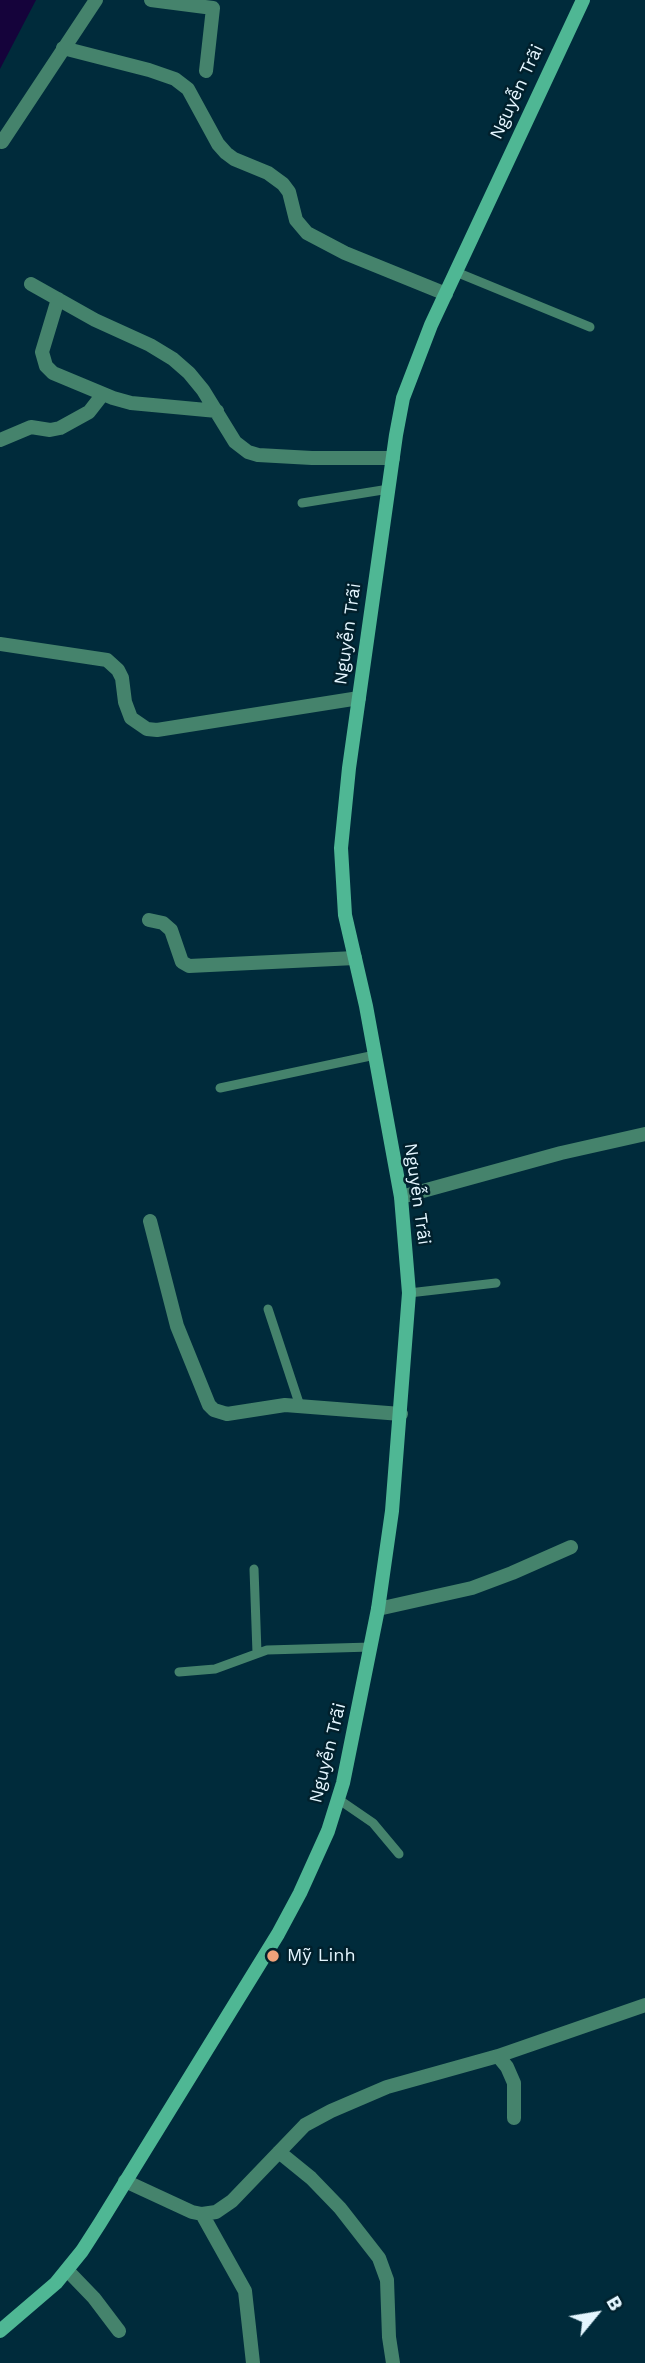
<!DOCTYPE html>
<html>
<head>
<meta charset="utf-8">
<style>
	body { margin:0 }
	#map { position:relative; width:645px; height:2363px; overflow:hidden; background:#002b3b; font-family:"Work Sans",sans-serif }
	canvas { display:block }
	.north { position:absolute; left:561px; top:2279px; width:70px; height:70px; -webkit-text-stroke:5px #01202c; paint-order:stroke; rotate:60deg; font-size:19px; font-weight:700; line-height:28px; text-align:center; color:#e4f6ff }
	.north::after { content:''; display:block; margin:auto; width:24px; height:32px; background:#e4f6ff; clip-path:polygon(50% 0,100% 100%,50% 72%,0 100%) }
</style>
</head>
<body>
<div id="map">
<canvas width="645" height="2363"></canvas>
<div class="north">B</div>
</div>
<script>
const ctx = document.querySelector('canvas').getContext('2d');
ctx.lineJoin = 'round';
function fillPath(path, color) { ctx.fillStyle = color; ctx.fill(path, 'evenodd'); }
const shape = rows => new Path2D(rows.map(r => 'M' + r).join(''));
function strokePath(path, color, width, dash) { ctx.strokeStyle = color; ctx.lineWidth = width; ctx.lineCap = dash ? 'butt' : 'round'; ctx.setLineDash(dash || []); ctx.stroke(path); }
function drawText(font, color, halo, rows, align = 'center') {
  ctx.font = font + ' "Work Sans",sans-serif'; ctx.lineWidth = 5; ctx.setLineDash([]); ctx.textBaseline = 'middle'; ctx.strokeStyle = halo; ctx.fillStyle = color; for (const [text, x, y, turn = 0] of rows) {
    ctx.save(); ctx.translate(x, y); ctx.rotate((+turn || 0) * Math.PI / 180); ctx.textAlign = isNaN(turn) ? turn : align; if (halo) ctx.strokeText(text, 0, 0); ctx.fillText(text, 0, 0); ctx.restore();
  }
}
fillPath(shape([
	[0,0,36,0,0,69]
]), '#15033b');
strokePath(shape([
	[456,272,590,327],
	[302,503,389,489],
	[220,1088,375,1055],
	[409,1293,496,1283],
	[268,1309,300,1406],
	[254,1569,257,1653],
	[179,1672,215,1669,267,1650,371,1647],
	[338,1799,373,1823,399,1854]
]), '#45836c', 9);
strokePath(shape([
	[151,0,213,8,206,71],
	[63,48,149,70,175,79,188,89,218,144,226,153,234,159,268,173,283,184,289,192,296,220,307,233,345,253,446,294],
	[2,142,96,0],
	[31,284,95,320,150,345,173,359,189,373,203,390,235,442,248,452,258,455,312,458,393,458],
	[58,299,42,352,46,366,53,373,113,398,131,403,217,411],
	[0,440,31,427,50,430,60,428,89,412,103,394],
	[0,644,107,660,118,670,122,678,125,702,131,718,147,729,157,730,359,698],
	[149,920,163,923,171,930,182,962,189,966,355,958],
	[401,1197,561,1153,645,1134],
	[150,1221,177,1326,209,1405,214,1410,227,1414,285,1405,401,1414],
	[378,1609,472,1588,512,1573,571,1547],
	[498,2056,507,2067,514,2083,514,2118],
	[279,2152,311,2178,340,2208,379,2258,387,2280,389,2337,393,2363],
	[125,2181,192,2212,202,2214,216,2212,232,2201,305,2125,331,2111,387,2087,498,2056,645,2005],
	[202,2214,245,2291,253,2363],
	[67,2270,94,2298,119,2331]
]), '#45836c', 14);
strokePath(shape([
	[0,2331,56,2283,82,2251,100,2223,278,1934,300,1893,328,1831,343,1783,378,1609,392,1511,409,1293,401,1197,366,1006,345,915,341,848,349,768,396,435,403,398,431,325,583,0]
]), '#4fb794', 14);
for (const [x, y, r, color] of [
	[273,1956,7,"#f0a27a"]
]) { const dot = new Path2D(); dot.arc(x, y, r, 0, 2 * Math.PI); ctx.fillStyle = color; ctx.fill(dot); strokePath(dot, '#01202c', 2.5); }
drawText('18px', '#e4f6ff', '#01202c', [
	["Nguyễn Trãi",517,92,-65],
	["Nguyễn Trãi",348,634,-82],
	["Nguyễn Trãi",417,1194,82],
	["Nguyễn Trãi",328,1753,-76]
]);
drawText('18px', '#e4f6ff', '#01202c', [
	["Mỹ Linh",287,1956]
], 'left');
</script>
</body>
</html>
